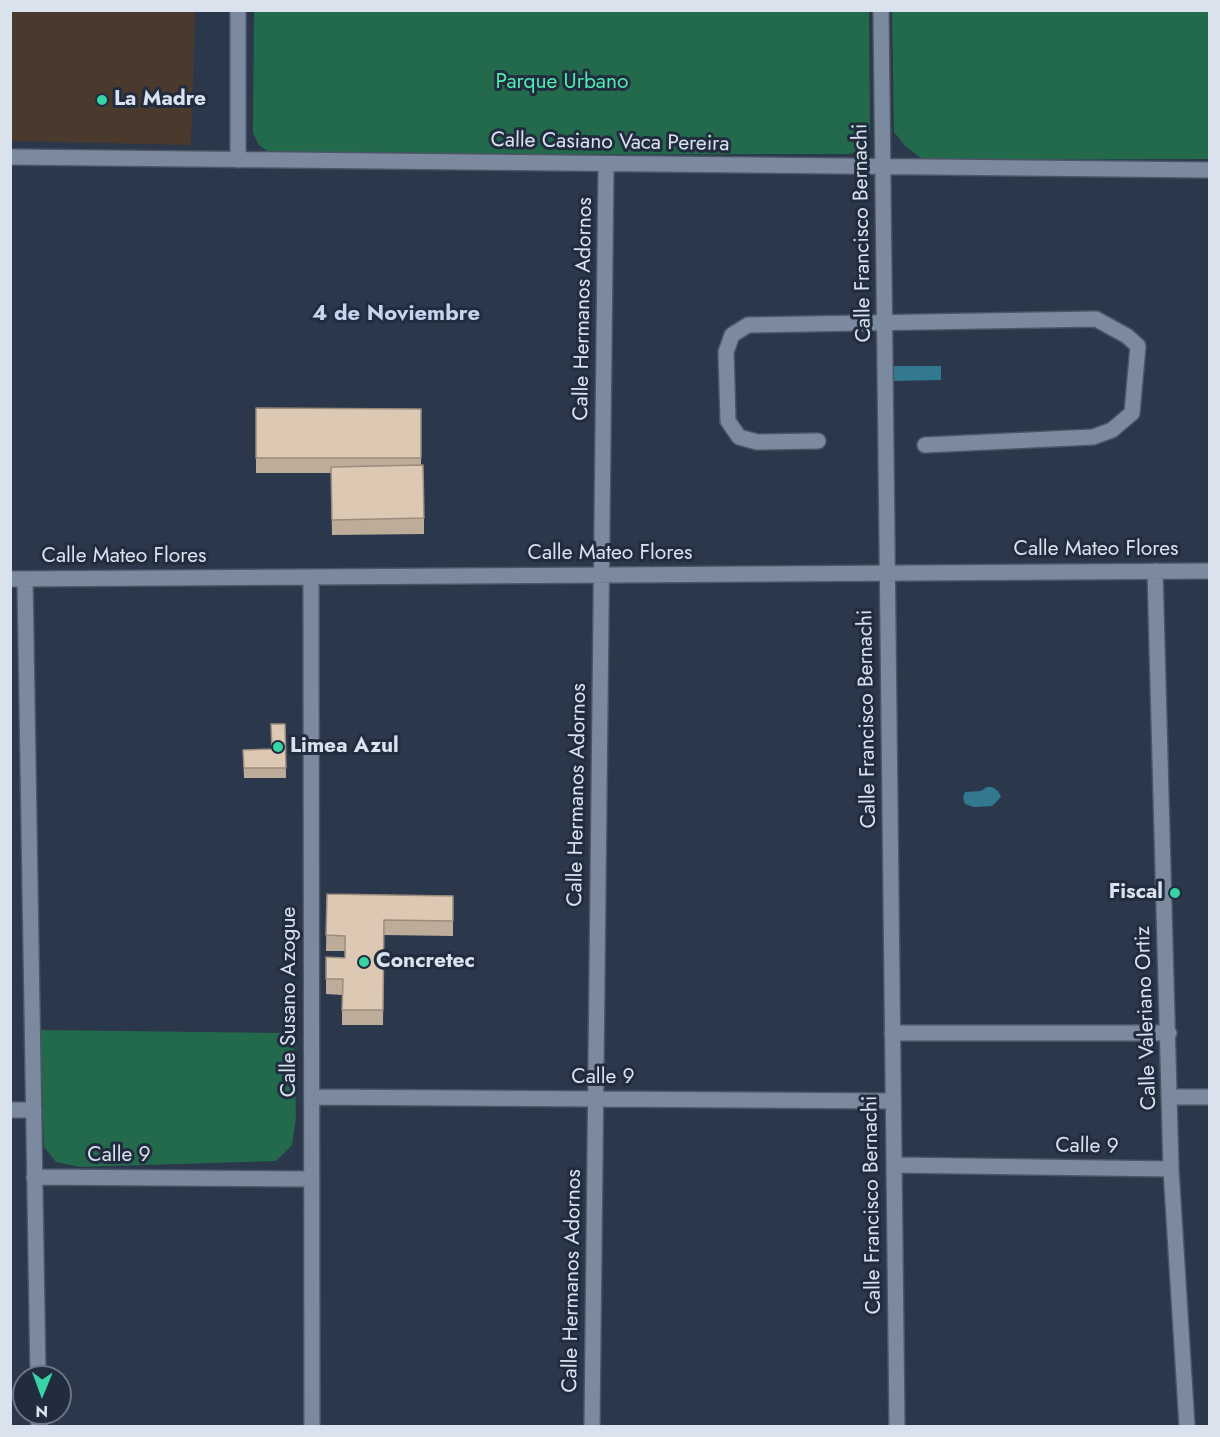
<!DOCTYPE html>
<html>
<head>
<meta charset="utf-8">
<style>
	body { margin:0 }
	#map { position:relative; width:1220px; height:1437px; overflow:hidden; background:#2b374a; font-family:Jost,sans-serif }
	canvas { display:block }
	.frame { position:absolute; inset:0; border:12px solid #dae2ee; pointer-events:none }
	.north { position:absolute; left:12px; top:1365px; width:60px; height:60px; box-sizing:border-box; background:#212c3f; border:2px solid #6b7585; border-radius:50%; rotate:181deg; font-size:16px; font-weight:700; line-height:24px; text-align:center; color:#dae2ee }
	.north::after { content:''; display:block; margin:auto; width:21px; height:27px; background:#38d4a6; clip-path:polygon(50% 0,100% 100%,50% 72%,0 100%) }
</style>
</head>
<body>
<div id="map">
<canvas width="1220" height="1437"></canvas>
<div class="frame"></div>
<div class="north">N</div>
</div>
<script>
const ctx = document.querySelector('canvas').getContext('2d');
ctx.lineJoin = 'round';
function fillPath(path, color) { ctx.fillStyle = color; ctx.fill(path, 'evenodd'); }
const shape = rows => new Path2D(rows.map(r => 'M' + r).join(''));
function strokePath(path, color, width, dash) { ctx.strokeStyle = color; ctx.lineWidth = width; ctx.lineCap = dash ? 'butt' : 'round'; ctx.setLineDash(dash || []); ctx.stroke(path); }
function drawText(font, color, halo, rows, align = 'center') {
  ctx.font = font + ' Jost,sans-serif'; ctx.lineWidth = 6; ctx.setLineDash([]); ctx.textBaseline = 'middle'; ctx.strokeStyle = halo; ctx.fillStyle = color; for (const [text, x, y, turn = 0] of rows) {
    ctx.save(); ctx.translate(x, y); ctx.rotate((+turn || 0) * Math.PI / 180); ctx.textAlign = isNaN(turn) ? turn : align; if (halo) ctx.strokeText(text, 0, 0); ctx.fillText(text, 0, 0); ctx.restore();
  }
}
fillPath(shape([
	[11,10,195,11,191,145,11,141]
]), '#4a3a2e');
fillPath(shape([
	[254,11,869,11,870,131,863,148,850,154,273,155,259,145,253,133],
	[892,11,1209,11,1209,159,924,160,906,147,894,132],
	[40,1030,283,1033,294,1045,296,1117,292,1145,276,1161,80,1167,56,1162,44,1147]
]), '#236a4d');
fillPath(shape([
	[893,366,941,366,941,380,893,381],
	[987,787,992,787,998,791,1001,797,992,806,974,807,965,804,963,798,965,792,981,791]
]), '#32798f');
const lane = shape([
	[818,441,757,442,739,437,728,421,726,352,732,335,748,325,1096,319,1127,336,1138,346,1132,413,1112,430,1093,437,925,445],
	[892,1033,1169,1033]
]);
const street = shape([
	[881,10,897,1426],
	[10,157,1210,170],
	[238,160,238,10],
	[1155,571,1171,1169,1187,1426],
	[311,577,312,1426],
	[10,579,1210,571],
	[25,579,38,1377],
	[312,1097,893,1101],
	[1170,1097,1210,1097],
	[10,1110,34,1110],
	[894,1165,1171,1169],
	[34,1177,311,1179],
	[38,1413,39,1426],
	[592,1426,606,164]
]);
strokePath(lane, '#4b5564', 18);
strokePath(street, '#4b5564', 18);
strokePath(lane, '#7c8aa0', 15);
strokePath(street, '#7c8aa0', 15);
fillPath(shape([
	[256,408,421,409,421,465,424,518,424,534,332,535,331,473,256,473],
	[285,724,286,778,244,778,243,750,271,749],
	[327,894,453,896,453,936,384,935,383,1025,342,1025,342,995,326,994,326,957,345,958,345,951,326,951]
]), '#beac9a');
const building = shape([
	[256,408,421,409,421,458,256,458,256,408],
	[423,465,424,518,332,520,331,467,423,465],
	[271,724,285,724,286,768,244,768,243,750,272,749,271,724],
	[327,894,453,896,453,921,384,920,383,1010,342,1010,343,979,326,979,326,957,345,958,345,936,326,935,327,894]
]);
fillPath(building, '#ddc8b3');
strokePath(building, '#9b8c7d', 1.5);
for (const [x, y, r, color] of [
	[102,100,6,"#38d4a6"],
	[278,747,6,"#38d4a6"],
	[1175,893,6,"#38d4a6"],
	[364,962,6,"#38d4a6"]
]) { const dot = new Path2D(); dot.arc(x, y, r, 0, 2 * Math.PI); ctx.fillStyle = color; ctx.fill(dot); strokePath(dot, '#212c3f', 2); }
drawText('21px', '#4dedaf', '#212c3f', [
	["Parque Urbano",562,83]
]);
drawText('bold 21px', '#dae2ee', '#212c3f', [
	["La Madre",114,100],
	["Limea Azul",290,747],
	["Fiscal",1163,893,"right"],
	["Concretec",376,962]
], 'left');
drawText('21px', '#dae2ee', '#212c3f', [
	["Calle Casiano Vaca Pereira",610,143,1],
	["Calle Francisco Bernachi",863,233,-91],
	["Calle Hermanos Adornos",584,309,-89],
	["Calle Mateo Flores",1096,550],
	["Calle Mateo Flores",610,554],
	["Calle Mateo Flores",124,557],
	["Calle Francisco Bernachi",868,719,-91],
	["Calle Hermanos Adornos",578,795,-89],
	["Calle Susano Azogue",290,1002,-90],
	["Calle Valeriano Ortiz",1147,1018,-92],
	["Calle 9",603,1078],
	["Calle 9",1087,1147,1],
	["Calle 9",119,1156],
	["Calle Francisco Bernachi",873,1205,-91],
	["Calle Hermanos Adornos",573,1281,-89]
]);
drawText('bold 22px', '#c6d5ee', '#212c3f', [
	["4 de Noviembre",396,315]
]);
</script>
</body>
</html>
